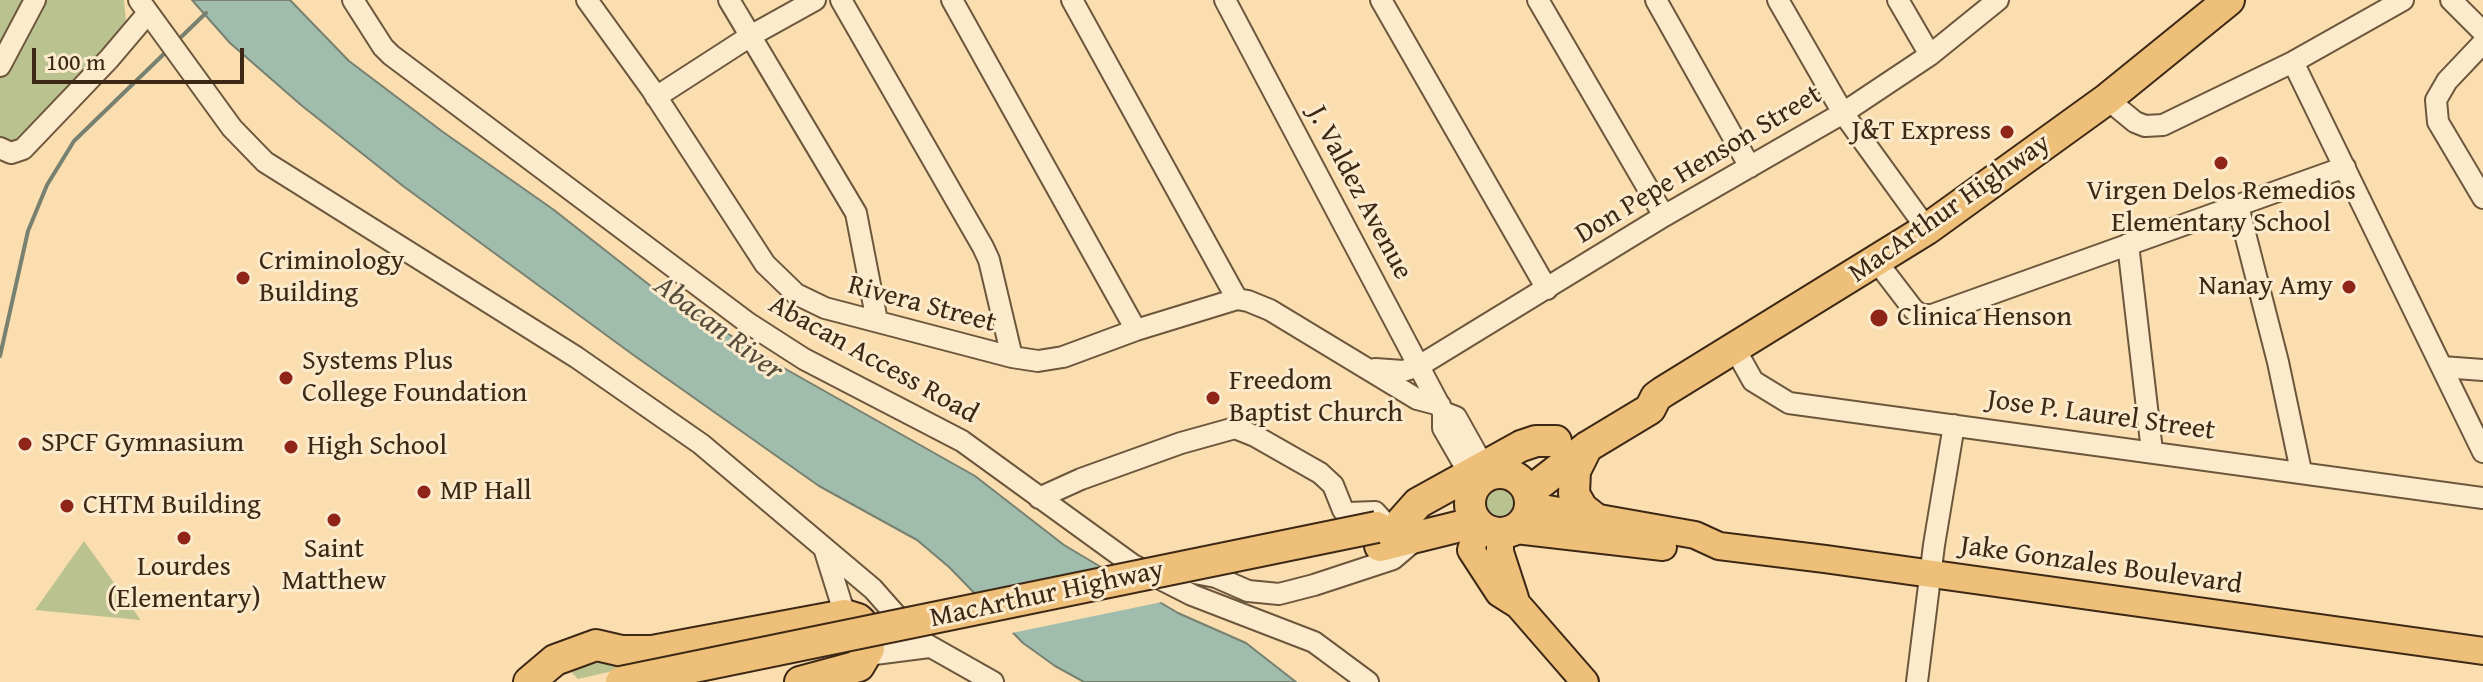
<!DOCTYPE html>
<html>
<head>
<meta charset="utf-8">
<style>
	body { margin:0 }
	#map { position:relative; width:2483px; height:682px; overflow:hidden; background:#fbdeb0; font-family:"Gentium Book Plus",serif }
	canvas { display:block }
	.scale { position:absolute; left:32px; top:48px; width:212px; height:36px; box-sizing:border-box; border:4px solid #3d2815; border-top:0; padding-left:10px; font-size:24px; line-height:28px; white-space:nowrap; color:#3d2815; -webkit-text-stroke:6px #fceacc; paint-order:stroke }
</style>
</head>
<body>
<div id="map">
<canvas width="2483" height="682"></canvas>
<div class="scale">100 m</div>
</div>
<script>
const ctx = document.querySelector('canvas').getContext('2d');
ctx.lineJoin = 'round';
function fillPath(path, color) { ctx.fillStyle = color; ctx.fill(path, 'evenodd'); }
const shape = rows => new Path2D(rows.map(r => 'M' + r).join(''));
function strokePath(path, color, width, dash) { ctx.strokeStyle = color; ctx.lineWidth = width; ctx.lineCap = dash ? 'butt' : 'round'; ctx.setLineDash(dash || []); ctx.stroke(path); }
function drawText(font, color, halo, rows, align = 'center') {
  ctx.font = font + ' "Gentium Book Plus",serif'; ctx.lineWidth = 6; ctx.setLineDash([]); ctx.textBaseline = 'middle'; ctx.strokeStyle = halo; ctx.fillStyle = color; for (const [text, x, y, turn = 0] of rows) {
    ctx.save(); ctx.translate(x, y); ctx.rotate((+turn || 0) * Math.PI / 180); ctx.textAlign = isNaN(turn) ? turn : align; if (halo) ctx.strokeText(text, 0, 0); ctx.fillText(text, 0, 0); ctx.restore();
  }
}
fillPath(shape([
	[0,0,28,0,0,49],
	[42,0,124,0,126,22,123,33,18,145,0,139,0,76],
	'1483 507a17 17 0 1 1 34 0a17 17 0 1 1-34 0Z',
	[84,541,140,619,140,620,35,610],
	[669,658,578,679,571,672,571,667,577,660]
]), '#bac28f');
const water = shape([
	[192,0,290,0,349,61,443,132,554,210,652,287,782,367,975,476,1064,545,1178,613,1246,643,1296,682,1084,682,1055,666,1023,643,949,567,917,540,819,486,632,354,403,186,301,105,230,43,192,0]
]);
fillPath(water, '#9fbcac');
strokePath(water, '#788170', 2);
fillPath(shape([
	[1118,572,1167,601,1007,634,975,601]
]), '#fbdeb0');
strokePath(shape([
	[178,40,206,13],
	[0,356,28,231,47,185,74,141,169,49]
]), '#788170', 4);
const minor = shape([
	[139,0,232,128,265,162,576,357,701,444,873,589,917,639,993,682],
	[353,0,383,47,391,55,748,323,804,359,962,441,1133,565,1192,595,1314,642,1368,682],
	[587,0,652,90,765,264,796,294,825,308,1012,357,1038,361,1063,357,1136,330,1237,299,1248,301,1270,310,1417,399,1440,405],
	[729,0,856,213,877,321],
	[841,0,983,247,989,260,1012,357],
	[952,0,1136,330],
	[1072,0,1237,299],
	[1225,0,1443,412,1443,428,1470,475],
	[1381,0,1547,289],
	[1538,0,1664,216],
	[1656,0,1750,167],
	[1778,0,1843,113,1927,229],
	[1898,0,1930,55],
	[2451,0,2483,32],
	[2483,43,2447,81,2436,100,2438,122,2483,198],
	[2293,62,2483,452],
	[0,66,35,0],
	[656,97,752,35,815,0],
	[2107,99,2135,122,2145,126,2163,125,2293,62,2403,0],
	[0,148,11,153,23,149,109,59,148,13],
	[2238,206,2278,362,2301,471],
	[2128,244,2152,451],
	[1877,262,1913,309,1921,315,1932,315,2345,167],
	[1735,349,1753,381,1789,403,2483,498],
	[2442,367,2483,370],
	[1375,369,1403,371,1419,366,1664,216,1843,113,1930,55,1998,0],
	[1443,412,1456,417,1484,467],
	[1039,498,1081,479,1181,443,1235,428,1255,436,1320,473,1333,485,1343,510,1348,513,1375,512,1387,525],
	[824,548,845,615],
	[1184,571,1216,577,1248,591,1279,594,1314,585,1393,559,1413,542],
	[867,655,929,647],
	[1917,682,1934,545,1954,425]
]);
const major = shape([
	[1531,506,1695,535,1719,546,1825,559,2483,651],
	[1479,525,1471,550,1499,593,1518,605,1585,682],
	[1516,530,1663,547],
	[1500,534,1500,552,1515,598]
]);
const highway = shape([
	[1587,447,1575,471,1574,494,1582,508,1597,520],
	'1470 503a30 30 0 1 1 60 0a30 30 0 1 1-60 0Z',
	[1529,492,1587,447,1650,409,1656,397,1663,392,1927,229,2107,99,2229,0],
	[1402,521,1418,503,1521,446,1536,441,1556,441],
	[1380,546,1477,522],
	[529,682,555,660,596,645,622,651,652,651,845,615,858,619,862,623,869,649,859,666,800,682]
]);
strokePath(minor, '#6c563c', 24);
strokePath(major, '#3d2815', 30);
strokePath(highway, '#3d2815', 34);
strokePath(minor, '#fceacc', 20);
strokePath(major, '#eebf78', 26);
strokePath(highway, '#eebf78', 30);
const highwayBridge = shape([
	[621,682,1377,527]
]);
strokePath(highwayBridge, '#3d2815', 34, []);
strokePath(highwayBridge, '#eebf78', 30);
for (const [x, y, r, color] of [
	[2007,132,8,"#8f2418"],
	[2221,163,8,"#8f2418"],
	[243,278,8,"#8f2418"],
	[2349,287,8,"#8f2418"],
	[1879,318,10,"#8f2418"],
	[286,378,8,"#8f2418"],
	[1213,398,8,"#8f2418"],
	[25,444,8,"#8f2418"],
	[291,447,8,"#8f2418"],
	[424,492,8,"#8f2418"],
	[67,506,8,"#8f2418"],
	[334,520,8,"#8f2418"],
	[184,538,8,"#8f2418"]
]) { const dot = new Path2D(); dot.arc(x, y, r, 0, 2 * Math.PI); ctx.fillStyle = color; ctx.fill(dot); strokePath(dot, '#fceacc', 3); }
drawText('28px', '#3d2815', '#fceacc', [
	["J&T Express",1991,132,"right"],
	["Virgen Delos Remedios",2221,192,"center"],
	["Elementary School",2221,224,"center"],
	["Criminology",259,262],
	["Building",259,294],
	["Nanay Amy",2333,287,"right"],
	["Clinica Henson",1897,318],
	["Systems Plus",302,362],
	["College Foundation",302,394],
	["Freedom",1229,382],
	["Baptist Church",1229,414],
	["SPCF Gymnasium",41,444],
	["High School",307,447],
	["MP Hall",440,492],
	["CHTM Building",83,506],
	["Saint",334,550,"center"],
	["Matthew",334,582,"center"],
	["Lourdes",184,568,"center"],
	["(Elementary)",184,600,"center"]
], 'left');
drawText('28px', '#3d2815', '#fceacc', [
	["Don Pepe Henson Street",1699,165,-31],
	["J. Valdez Avenue",1359,193,62],
	["MacArthur Highway",1950,209,-35],
	["Rivera Street",922,305,15],
	["Abacan Access Road",873,360,29],
	["Jose P. Laurel Street",2101,416,8],
	["Jake Gonzales Boulevard",2101,566,8],
	["MacArthur Highway",1047,595,-12]
]);
drawText('italic 30px', '#564d3b', '#fceacc', [
	["Abacan River",718,329,37]
]);
</script>
</body>
</html>
